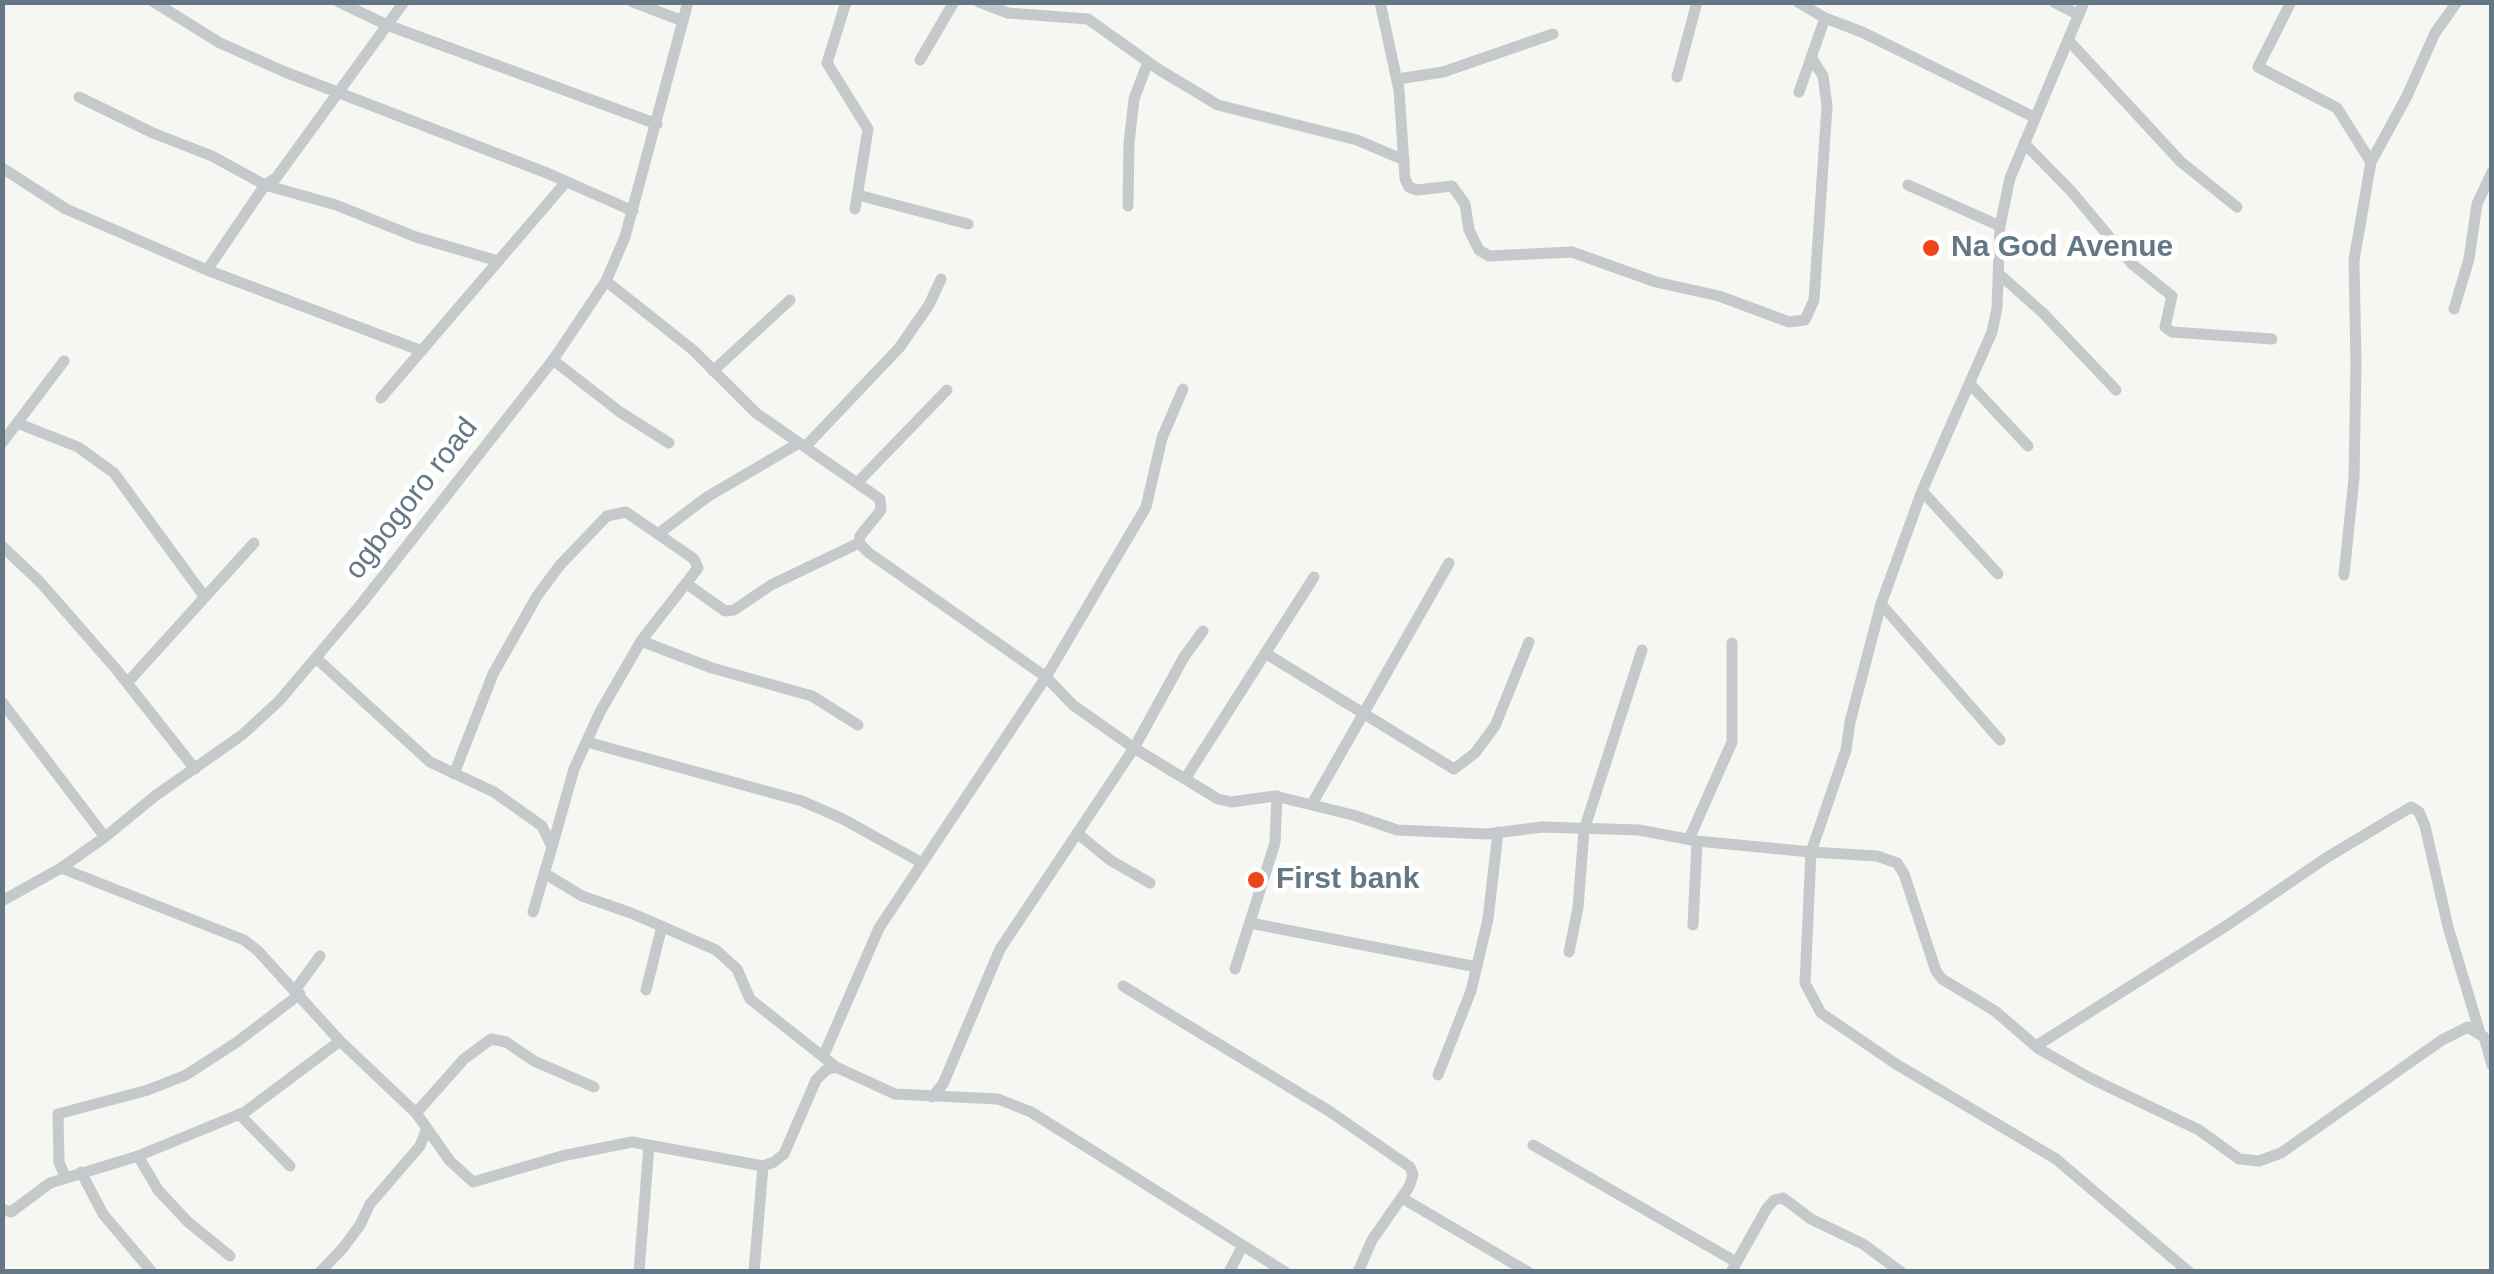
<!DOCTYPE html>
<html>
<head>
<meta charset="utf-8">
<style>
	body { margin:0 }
	#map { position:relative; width:2494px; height:1274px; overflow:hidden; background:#f6f6f2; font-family:Helvetica,sans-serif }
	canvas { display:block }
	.frame { position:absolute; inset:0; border:5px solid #637785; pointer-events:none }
</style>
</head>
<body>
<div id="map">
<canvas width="2494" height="1274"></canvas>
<div class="frame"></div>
</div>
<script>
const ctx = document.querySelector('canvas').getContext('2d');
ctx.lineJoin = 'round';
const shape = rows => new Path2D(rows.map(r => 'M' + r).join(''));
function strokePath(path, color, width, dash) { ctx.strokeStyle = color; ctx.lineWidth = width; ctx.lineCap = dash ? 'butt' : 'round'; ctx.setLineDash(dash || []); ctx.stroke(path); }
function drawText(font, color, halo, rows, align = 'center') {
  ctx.font = font + ' Helvetica,sans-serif'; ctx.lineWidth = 10; ctx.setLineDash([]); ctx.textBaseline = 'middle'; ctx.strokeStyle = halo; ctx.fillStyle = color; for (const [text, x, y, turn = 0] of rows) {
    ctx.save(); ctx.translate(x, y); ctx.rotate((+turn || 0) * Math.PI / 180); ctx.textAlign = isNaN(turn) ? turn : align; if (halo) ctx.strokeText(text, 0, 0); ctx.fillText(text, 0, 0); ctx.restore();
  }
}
strokePath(shape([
	[154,2,220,43,285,72,547,173,633,211],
	[339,2,387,25,657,124],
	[404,2,276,178,265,185,207,270,422,351],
	[633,2,683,21],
	[846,2,827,63,868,129,855,209],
	[979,2,1008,13,1088,19,1158,69,1218,105,1357,140,1404,160],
	[1380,2,1399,90,1405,179,1409,187,1417,190,1452,186,1465,204,1469,230,1479,250,1489,256,1572,252,1656,282,1719,296,1789,322,1805,320,1814,300,1827,106,1823,76,1811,57],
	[1798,2,1825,18,1799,92],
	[2054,2,2079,15],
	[2084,2,2010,178,2000,226,1997,308,1992,332,1922,491,1881,604,1850,722,1846,750,1811,852,1877,856,1897,863,1904,874,1936,971,1942,979,1995,1011,2039,1049,2090,1078,2199,1130,2239,1159,2259,1161,2281,1153,2442,1040,2468,1027,2484,1037,2492,1065],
	[2291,2,2258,67,2337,108,2371,162],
	[1825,18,1862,32,2034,117],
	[2070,42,2181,162,2237,207],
	[920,60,954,2],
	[1677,77,1697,2],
	[1398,79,1443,72,1553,34],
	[79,97,153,133,212,156,265,185,336,205,416,237,498,261],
	[2024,143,2071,191,2132,264,2172,296,2165,327,2172,332,2272,339],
	[2,168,66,209,207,270],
	[1908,185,2000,226],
	[858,195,968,224],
	[1128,206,1129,143,1134,99,1148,62],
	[1998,273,2043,313,2116,390],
	[606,281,693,350,756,413,880,499,881,510,860,536,859,543,869,553,1046,677,1073,705,1134,748,1218,799,1231,802,1275,796,1353,815,1397,830,1487,834,1542,827,1639,830,1697,841,1811,852,1805,983,1821,1013,1896,1064,2056,1159,2189,1272],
	[2454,309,2469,259,2477,204,2492,172],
	[553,360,620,412,669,443],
	[713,371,790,300],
	[1970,384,2028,446],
	[381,398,566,182],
	[17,423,78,447,114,473,204,596],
	[2,443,64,361],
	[805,447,899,348,929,305,941,279],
	[858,482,947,390],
	[1922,491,1998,574],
	[658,534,707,497,799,443],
	[2,546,40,582,116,669,195,769],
	[2344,575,2354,478,2356,364,2354,260,2371,162,2407,96,2435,33,2457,2],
	[687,584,725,611,734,610,771,585,859,543],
	[1881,604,2000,740],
	[641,641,712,668,812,696,858,725],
	[1265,653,1454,769,1475,753,1495,726,1529,642],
	[316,658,430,762,494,792,542,826,552,847,533,912],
	[127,683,254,543],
	[2,702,105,837],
	[587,742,802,801,843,819,922,863],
	[454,774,493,674,537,596,560,565,607,516,626,512,694,559,698,568,641,641,600,712,574,769,552,847],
	[1185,779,1314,577],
	[1312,804,1449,563],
	[1077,833,1110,860,1150,883],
	[1689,839,1732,742,1732,643],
	[61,868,244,940,258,951,340,1041,416,1113,450,1161,473,1182,562,1156,632,1142,763,1166,774,1162,784,1154,816,1080,826,1070,836,1067],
	[544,873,582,896,631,913,716,950,737,969,750,999,836,1067,895,1094,998,1099,1031,1112,1285,1272],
	[2,901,61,868,105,837,155,796,242,735,279,701,362,603,553,360,606,281,625,237,688,2],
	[1250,923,1477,967],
	[1693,925,1697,841],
	[1569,952,1578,908,1584,830,1642,650],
	[1235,969,1275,843,1277,796],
	[1123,986,1329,1111,1410,1167,1413,1175,1409,1187,1372,1240,1358,1272],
	[296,989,320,956],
	[646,990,662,926],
	[2036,1046,2229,924,2326,858,2411,807,2419,812,2425,826,2448,927,2480,1033],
	[823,1057,879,928,1046,677,1146,507,1162,438,1183,389],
	[1438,1075,1471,991,1488,919,1498,832],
	[932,1097,943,1084,1000,949,1134,748,1184,657,1203,631],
	[416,1113,464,1059,491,1039,506,1042,534,1061,594,1087],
	[239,1114,290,1166],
	[1533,1145,1736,1262],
	[138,1156,158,1190,188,1222,230,1256],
	[81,1172,103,1214,152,1272],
	[65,1177,59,1162,58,1114,148,1090,186,1075,237,1042,300,994],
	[1402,1198,1528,1272],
	[2,1209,11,1212,50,1183,138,1156,245,1112,340,1041],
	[320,1272,343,1248,360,1225,370,1204,420,1146,427,1128],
	[639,1272,649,1145],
	[754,1272,763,1166],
	[1229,1272,1242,1247],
	[1731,1272,1767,1208,1774,1200,1783,1198,1811,1219,1863,1244,1901,1272]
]), '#c5c9cc', 11);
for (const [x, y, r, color] of [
	[1931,248,10,"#ef4518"],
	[1256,880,10,"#ef4518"]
]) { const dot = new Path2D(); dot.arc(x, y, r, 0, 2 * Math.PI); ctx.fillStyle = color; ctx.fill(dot); strokePath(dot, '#fff', 4); }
drawText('bold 30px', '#637785', '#fff', [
	["Na God Avenue",1951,248],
	["First bank",1276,880]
], 'left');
drawText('30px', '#637785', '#fff', [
	["ogbogoro road",412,499,-52]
]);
</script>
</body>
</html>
